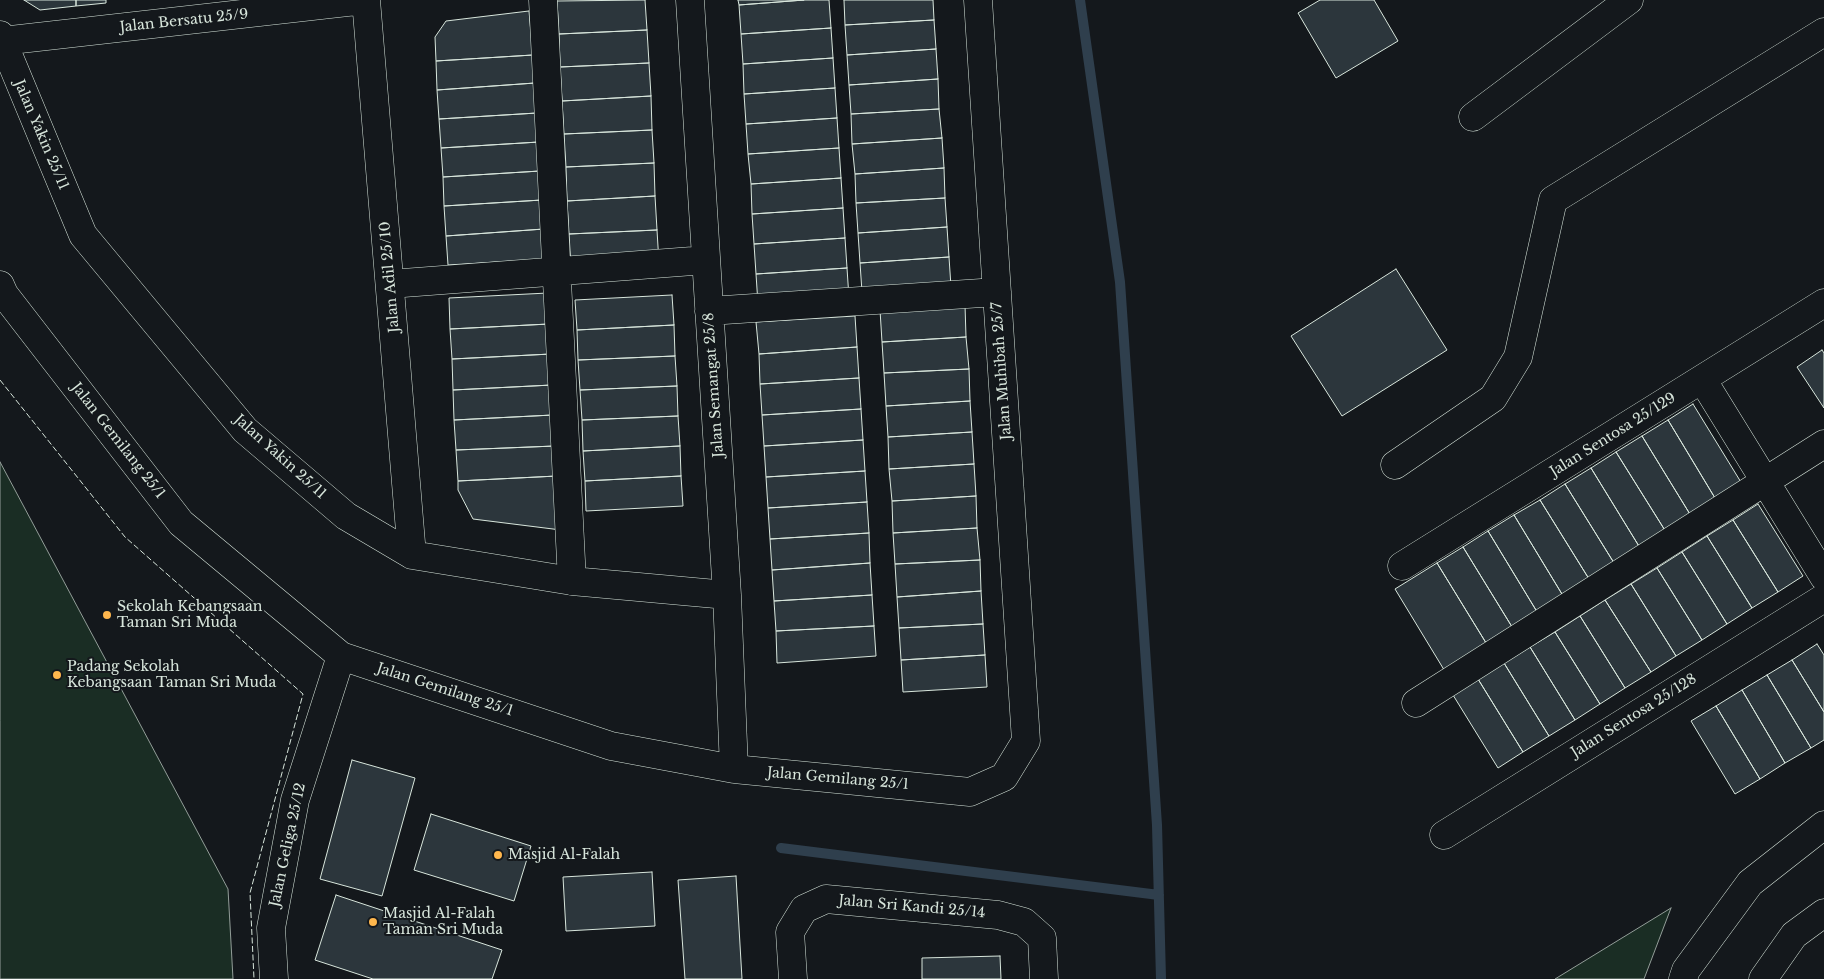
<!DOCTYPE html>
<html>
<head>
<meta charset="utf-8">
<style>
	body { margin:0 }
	canvas { display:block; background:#14181c }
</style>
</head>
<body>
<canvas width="1824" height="979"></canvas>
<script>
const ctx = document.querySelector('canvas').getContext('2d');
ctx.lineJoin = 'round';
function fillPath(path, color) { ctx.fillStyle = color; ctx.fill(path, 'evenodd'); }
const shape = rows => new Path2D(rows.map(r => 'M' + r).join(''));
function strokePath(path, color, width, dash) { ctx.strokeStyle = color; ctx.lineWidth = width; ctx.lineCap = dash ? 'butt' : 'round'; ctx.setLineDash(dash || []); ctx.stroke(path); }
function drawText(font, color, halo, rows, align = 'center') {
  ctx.font = font + ' "Libre Baskerville",serif'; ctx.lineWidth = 4; ctx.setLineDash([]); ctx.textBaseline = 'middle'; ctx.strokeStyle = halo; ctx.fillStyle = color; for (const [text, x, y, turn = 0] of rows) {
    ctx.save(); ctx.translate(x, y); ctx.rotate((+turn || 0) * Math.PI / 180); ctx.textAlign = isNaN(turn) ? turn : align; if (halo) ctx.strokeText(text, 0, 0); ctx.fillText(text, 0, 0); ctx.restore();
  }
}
const green = shape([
	[0,462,228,889,233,979,0,979,0,462],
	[1671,908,1644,979,1555,979,1671,908]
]);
fillPath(green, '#1a2d24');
strokePath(green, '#939e99', 1);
strokePath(shape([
	[1080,0,1120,282,1157,825,1161,979],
	[781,848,1159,895]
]), '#2f3f4d', 10);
const building = shape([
	[24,0,76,0,76,6,40,10,24,0],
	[76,0,106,0,106,3,76,6,76,0],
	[645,0,647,30,559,34,557,1,645,0],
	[738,0,804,0,739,5,738,0],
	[804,0,829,0,831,28,741,34,739,5,804,0],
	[844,0,933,0,934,20,845,25,844,0],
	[1320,0,1374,0,1398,41,1336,78,1298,13,1320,0],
	[529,11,533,55,436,61,435,37,446,21,529,11],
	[934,20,936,49,847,55,845,25,934,20],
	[831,28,833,58,743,64,741,34,831,28],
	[647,30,649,63,560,67,559,34,647,30],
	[936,49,938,79,849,85,847,55,936,49],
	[533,55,535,83,437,90,436,61,533,55],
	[833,58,835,88,744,94,743,64,833,58],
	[649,63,651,96,562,101,560,67,649,63],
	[938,79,939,109,851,114,849,85,938,79],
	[535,83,537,113,439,119,437,90,535,83],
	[835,88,837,118,746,124,744,94,835,88],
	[651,96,652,130,564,134,562,101,651,96],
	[939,109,942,138,852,144,851,114,939,109],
	[537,113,539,142,441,148,439,119,537,113],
	[837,118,839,148,748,154,746,124,837,118],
	[652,130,654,163,566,167,564,134,652,130],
	[942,138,944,168,855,174,852,144,942,138],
	[539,142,540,171,443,177,441,148,539,142],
	[839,148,841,178,751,184,748,154,839,148],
	[654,163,655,196,567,201,566,167,654,163],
	[944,168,945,198,856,203,855,174,944,168],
	[540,171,542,200,444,206,443,177,540,171],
	[841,178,843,208,752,214,751,184,841,178],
	[655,196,657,230,569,234,567,201,655,196],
	[945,198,947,227,858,233,856,203,945,198],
	[542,200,544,229,446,236,444,206,542,200],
	[843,208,845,238,754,244,752,214,843,208],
	[947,227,949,257,860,263,858,233,947,227],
	[544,229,546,259,448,265,446,236,544,229],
	[657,230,659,263,571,267,569,234,657,230],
	[845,238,847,268,756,274,754,244,845,238],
	[949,257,951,287,862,292,860,263,949,257],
	[847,268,849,298,758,304,756,274,847,268],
	[1396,269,1447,350,1342,416,1291,336,1396,269],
	[548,293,549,324,450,329,449,298,548,293],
	[672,295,674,325,577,330,575,300,672,295],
	[965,305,966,337,882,342,880,310,965,305],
	[855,316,857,347,759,354,756,322,855,316],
	[549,324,551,354,452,359,450,329,549,324],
	[674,325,675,356,578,360,577,330,674,325],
	[966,337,969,369,884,373,882,342,966,337],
	[857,347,859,378,760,384,759,354,857,347],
	[1822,350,1824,353,1824,408,1797,367,1822,350],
	[551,354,552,385,453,390,452,359,551,354],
	[675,356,677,386,580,390,578,360,675,356],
	[969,369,970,401,886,406,884,373,969,369],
	[859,378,861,409,762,415,760,384,859,378],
	[552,385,553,415,454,420,453,390,552,385],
	[677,386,678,416,582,420,580,390,677,386],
	[970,401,972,432,888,437,886,406,970,401],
	[1693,404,1747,492,1721,508,1668,420,1693,404],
	[861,409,863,440,764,446,762,415,861,409],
	[553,415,555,446,456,450,454,420,553,415],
	[678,416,680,446,583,451,582,420,678,416],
	[1668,420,1721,508,1696,524,1642,436,1668,420],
	[972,432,974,464,889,469,888,437,972,432],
	[1642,436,1696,524,1671,540,1616,452,1642,436],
	[863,440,865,471,766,477,764,446,863,440],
	[555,446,557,476,458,481,456,450,555,446],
	[680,446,681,476,585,481,583,451,680,446],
	[1616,452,1671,540,1645,556,1591,468,1616,452],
	[974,464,976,496,892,501,889,469,974,464],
	[1591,468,1645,556,1619,571,1565,484,1591,468],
	[865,471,867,502,768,508,766,477,865,471],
	[557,476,561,530,473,519,458,490,458,481,557,476],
	[681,476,683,506,586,511,585,481,681,476],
	[1565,484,1619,571,1594,587,1540,500,1565,484],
	[976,496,977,528,893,533,892,501,976,496],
	[1540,500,1594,587,1568,604,1514,515,1540,500],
	[867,502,869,533,770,539,768,508,867,502],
	[1758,504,1803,576,1778,592,1733,520,1758,504],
	[1514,515,1568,604,1542,620,1488,531,1514,515],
	[1733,520,1778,592,1752,608,1707,536,1733,520],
	[977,528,980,560,895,564,893,533,977,528],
	[1488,531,1542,620,1517,635,1463,547,1488,531],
	[869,533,870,563,772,570,770,539,869,533],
	[1707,536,1752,608,1727,624,1682,552,1707,536],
	[1463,547,1517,635,1491,651,1437,563,1463,547],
	[1682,552,1727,624,1702,640,1657,568,1682,552],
	[980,560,981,591,897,597,895,564,980,560],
	[870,563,872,595,774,601,772,570,870,563],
	[1437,563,1491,651,1449,678,1395,589,1437,563],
	[1657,568,1702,640,1676,656,1631,584,1657,568],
	[1631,584,1676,656,1651,672,1605,600,1631,584],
	[981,591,983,624,899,628,897,597,981,591],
	[872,595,874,626,776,631,774,601,872,595],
	[1605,600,1651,672,1625,688,1580,616,1605,600],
	[1580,616,1625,688,1600,704,1555,632,1580,616],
	[983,624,985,655,901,660,899,628,983,624],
	[874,626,876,656,777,663,776,631,874,626],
	[1555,632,1600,704,1575,720,1530,647,1555,632],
	[1817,644,1824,655,1824,712,1792,660,1817,644],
	[1530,647,1575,720,1549,736,1504,663,1530,647],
	[985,655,987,687,903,692,901,660,985,655],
	[1792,660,1824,712,1824,740,1811,748,1767,675,1792,660],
	[1504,663,1549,736,1523,752,1478,679,1504,663],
	[1767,675,1811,748,1785,763,1742,690,1767,675],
	[1478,679,1523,752,1498,768,1453,695,1478,679],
	[1742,690,1785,763,1760,779,1716,706,1742,690],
	[1716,706,1760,779,1735,794,1691,721,1716,706],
	[352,760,415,778,382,896,320,879,352,760],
	[431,814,531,846,514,901,414,870,431,814],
	[652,872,655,926,566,931,563,877,652,872],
	[736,876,742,979,685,979,678,880,736,876],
	[336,895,502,950,492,979,373,979,315,960,336,895],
	[1000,956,1001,979,922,979,922,958,1000,956]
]);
fillPath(building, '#2c363c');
strokePath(building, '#d8e6dc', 1);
const minor = shape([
	[366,0,412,555],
	[543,0,572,581],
	[690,0,727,595,734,769],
	[0,35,83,235,245,430,346,516,412,555,572,581,727,595],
	[2,41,365,0],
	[1473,117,1629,0],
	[390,284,706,260],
	[0,285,4,294,181,523,341,656,611,746,734,769,970,792,1004,777,1026,741,978,0],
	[709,311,997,292],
	[1702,379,1824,577],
	[1395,465,1493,398,1518,357,1553,200,1824,32],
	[1402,566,1824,303],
	[1416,703,1824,444],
	[1444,835,1824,598],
	[274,979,271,928,295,800,341,656],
	[793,979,790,932,804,909,826,899,998,915,1024,922,1042,938,1044,979]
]);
const highway = shape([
	[1683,979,1686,970,1750,883,1824,825],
	[1763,979,1794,935,1824,913]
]);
strokePath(minor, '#d8e6dc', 29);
strokePath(highway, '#d8e6dc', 29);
strokePath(minor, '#14181c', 28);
strokePath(highway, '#14181c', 28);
strokePath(shape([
	[0,380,125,537,303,694,250,893,254,979]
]), '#d8e6dc', 1, [6, 2.5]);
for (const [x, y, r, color] of [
	[107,615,5,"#ffb74d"],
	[57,675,5,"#ffb74d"],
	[498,855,5,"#ffb74d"],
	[373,922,5,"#ffb74d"]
]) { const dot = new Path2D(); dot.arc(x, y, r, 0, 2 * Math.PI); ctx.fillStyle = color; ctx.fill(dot); strokePath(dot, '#14181c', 2); }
drawText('14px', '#d8e6dc', '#14181c', [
	["Jalan Bersatu 25/9",184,21,-6],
	["Jalan Yakin 25/11",41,135,67],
	["Jalan Adil 25/10",390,277,-95],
	["Jalan Muhibah 25/7",1002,371,-94],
	["Jalan Semangat 25/8",714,385,-94],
	["Jalan Sentosa 25/129",1613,435,-32],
	["Jalan Gemilang 25/1",118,441,52],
	["Jalan Yakin 25/11",280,457,42],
	["Jalan Gemilang 25/1",445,690,18],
	["Jalan Sentosa 25/128",1634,716,-32],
	["Jalan Gemilang 25/1",838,779,5],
	["Jalan Geliga 25/12",288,845,-78],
	["Jalan Sri Kandi 25/14",912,907,5]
]);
drawText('14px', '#d8e6dc', '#14181c', [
	["Sekolah Kebangsaan",117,607],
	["Taman Sri Muda",117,623],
	["Padang Sekolah",67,667],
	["Kebangsaan Taman Sri Muda",67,683],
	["Masjid Al-Falah",508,855],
	["Masjid Al-Falah",383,914],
	["Taman Sri Muda",383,930]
], 'left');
</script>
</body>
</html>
